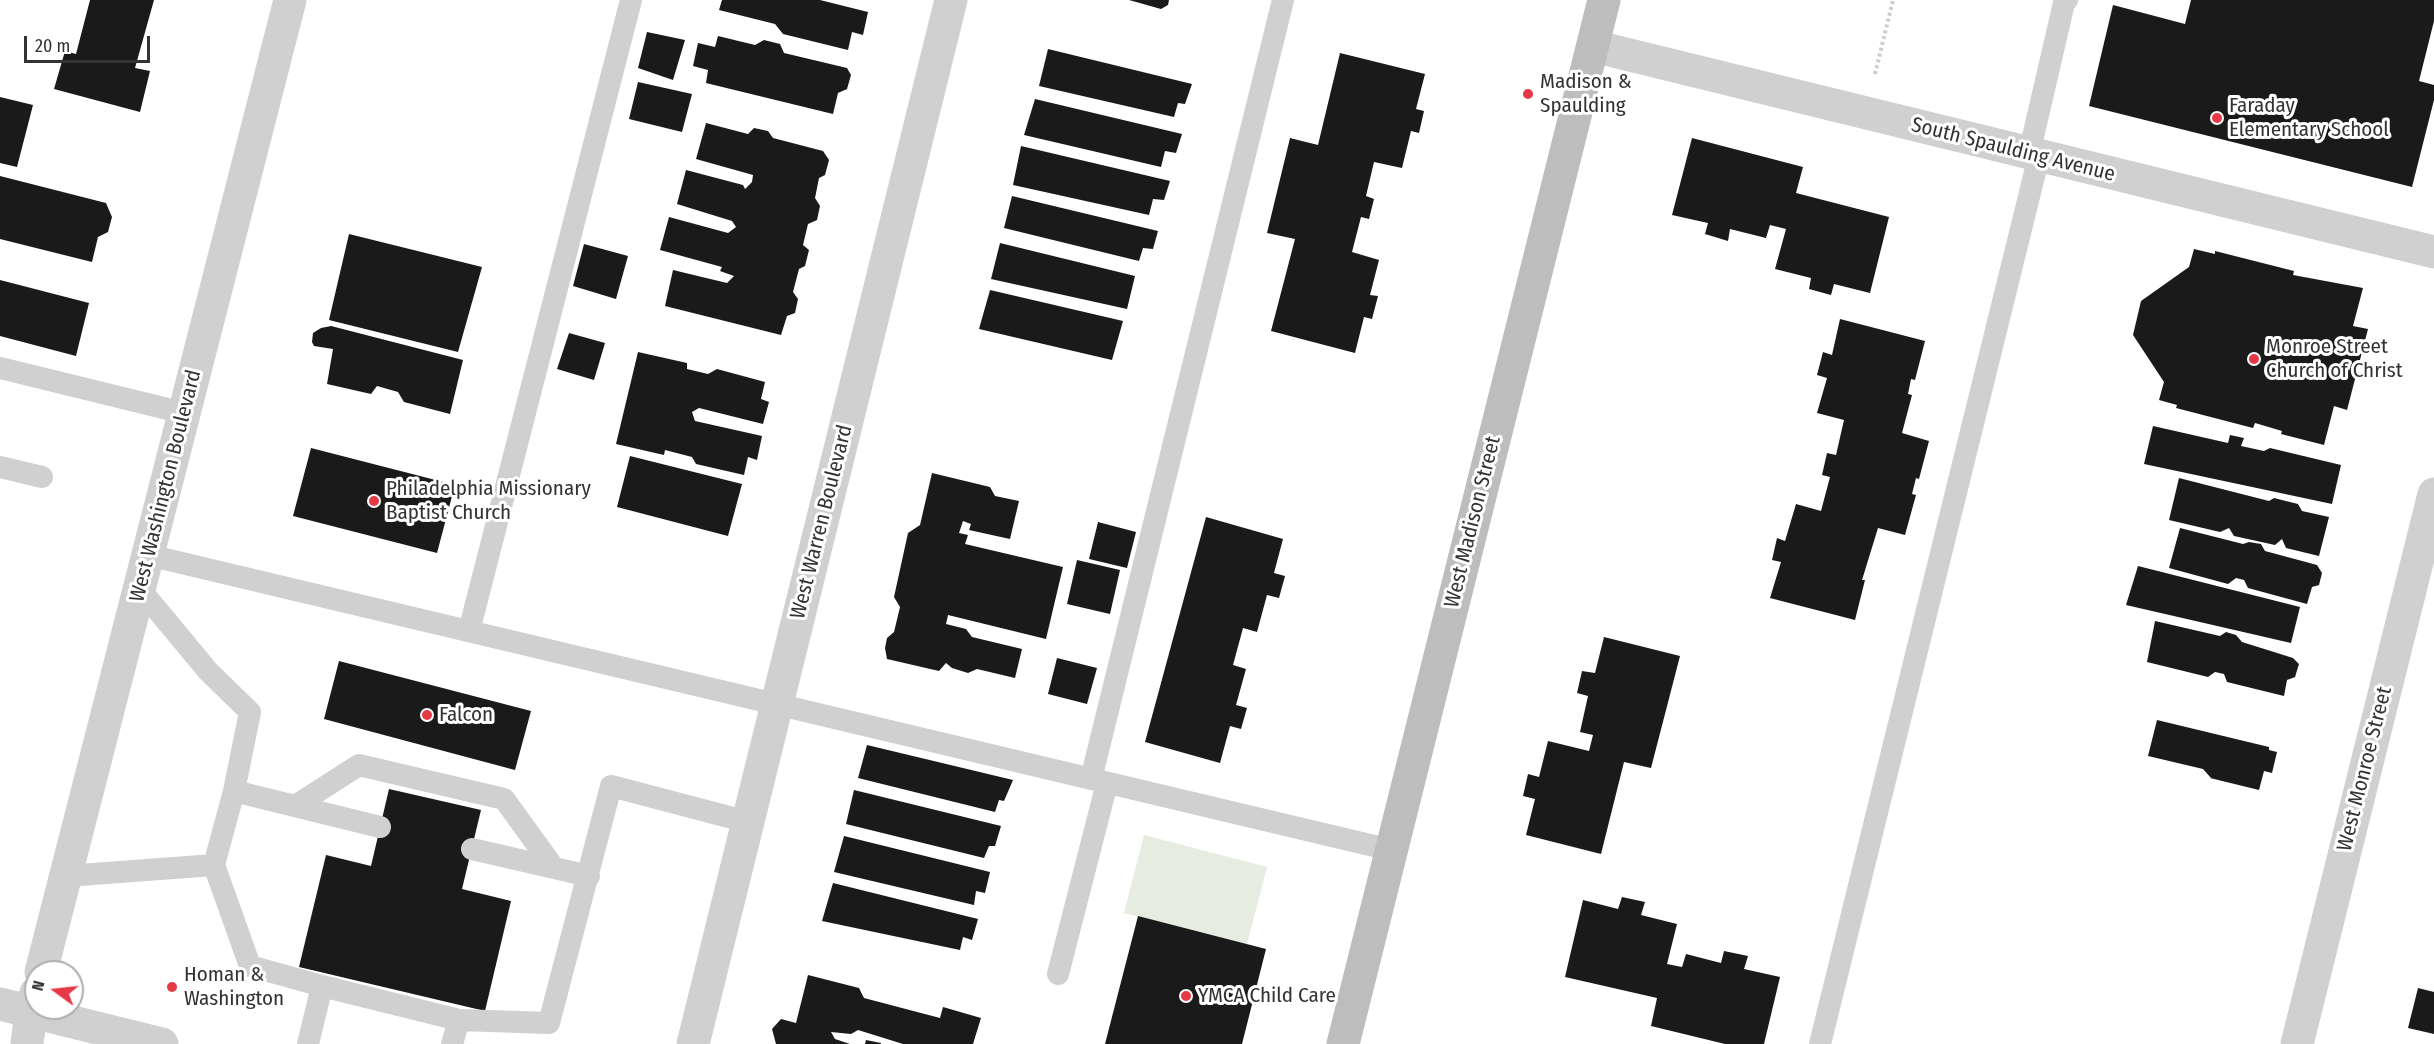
<!DOCTYPE html>
<html>
<head>
<meta charset="utf-8">
<style>
	body { margin:0 }
	#map { position:relative; width:2434px; height:1044px; overflow:hidden; background:#fff; font-family:"Fira Sans Condensed",sans-serif }
	canvas { display:block }
	.north { position:absolute; left:24px; top:960px; width:60px; height:60px; box-sizing:border-box; background:#fff; border:2px solid #adadad; border-radius:50%; rotate:285deg; font-size:16px; font-weight:700; line-height:24px; text-align:center; color:#333 }
	.north::after { content:''; display:block; margin:auto; width:21px; height:27px; background:#e63946; clip-path:polygon(50% 0,100% 100%,50% 72%,0 100%) }
	.scale { position:absolute; left:24px; top:36px; width:126px; height:27px; box-sizing:border-box; border:3px solid #333; border-top:0; padding-left:8px; font-size:18px; line-height:21px; white-space:nowrap; color:#333; -webkit-text-stroke:4px #fff; paint-order:stroke }
</style>
</head>
<body>
<div id="map">
<canvas width="2434" height="1044"></canvas>
<div class="north">N</div>
<div class="scale">20 m</div>
</div>
<script>
const ctx = document.querySelector('canvas').getContext('2d');
ctx.lineJoin = 'round';
function fillPath(path, color) { ctx.fillStyle = color; ctx.fill(path, 'evenodd'); }
const shape = rows => new Path2D(rows.map(r => 'M' + r).join(''));
function strokePath(path, color, width, dash) { ctx.strokeStyle = color; ctx.lineWidth = width; ctx.lineCap = dash ? 'butt' : 'round'; ctx.setLineDash(dash || []); ctx.stroke(path); }
function drawText(font, color, halo, rows, align = 'center') {
  ctx.font = font + ' "Fira Sans Condensed",sans-serif'; ctx.lineWidth = 6; ctx.setLineDash([]); ctx.textBaseline = 'middle'; ctx.strokeStyle = halo; ctx.fillStyle = color; for (const [text, x, y, turn = 0] of rows) {
    ctx.save(); ctx.translate(x, y); ctx.rotate((+turn || 0) * Math.PI / 180); ctx.textAlign = isNaN(turn) ? turn : align; if (halo) ctx.strokeText(text, 0, 0); ctx.fillText(text, 0, 0); ctx.restore();
  }
}
fillPath(shape([
	[1144,835,1267,867,1247,944,1124,913]
]), '#e6ecdf');
fillPath(shape([
	[90,0,154,0,135,68,150,71,140,112,54,89,65,51,76,54],
	[722,0,820,0,868,12,863,35,852,32,848,50,783,34,775,24,719,10],
	[1129,0,1169,0,1168,5,1161,9],
	[2191,0,2434,0,2434,21,2419,81,2434,85,2434,100,2412,187,2089,106,2113,5,2185,24],
	[647,32,685,40,673,80,638,68],
	[718,36,755,45,764,40,780,44,784,53,847,68,851,75,847,89,838,93,833,114,706,83,708,70,693,66,698,43,715,47],
	[1048,49,1192,84,1185,104,1178,103,1174,117,1039,86],
	[1340,53,1425,74,1416,109,1424,111,1419,133,1411,131,1402,168,1374,162,1366,196,1374,199,1369,219,1361,217,1352,252,1379,260,1370,295,1378,296,1372,319,1364,317,1355,353,1271,331,1295,239,1267,233,1290,138,1318,145],
	[638,82,692,94,682,132,629,119],
	[0,97,33,105,17,167,0,163],
	[1035,99,1182,134,1176,153,1165,151,1161,167,1024,135],
	[706,123,748,134,754,128,768,131,773,138,823,151,829,160,825,175,819,178,815,198,820,206,817,220,808,224,803,245,809,250,805,266,799,269,793,292,798,299,795,313,787,316,781,335,665,306,673,270,727,283,734,276,720,271,722,267,660,250,669,217,728,233,736,227,732,221,677,204,686,170,743,185,745,189,752,182,753,175,696,159],
	[1692,138,1803,167,1796,193,1889,217,1870,293,1834,284,1831,295,1809,289,1811,278,1775,269,1786,229,1770,225,1766,238,1730,229,1728,241,1705,234,1708,223,1672,215],
	[1021,146,1170,181,1164,200,1153,199,1149,215,1013,185],
	[0,176,106,203,112,217,108,232,98,237,92,262,0,239],
	[1012,196,1158,231,1153,249,1143,248,1139,261,1004,228],
	[349,234,482,267,458,352,329,320],
	[1000,243,1135,276,1127,309,991,279],
	[584,244,628,256,616,299,573,286],
	[2194,249,2215,254,2215,251,2294,271,2293,275,2363,288,2353,326,2368,329,2347,410,2334,406,2324,445,2281,434,2282,431,2255,423,2253,428,2176,408,2177,405,2159,400,2164,382,2133,335,2141,301,2189,267],
	[0,280,89,303,76,356,0,336],
	[990,290,1123,321,1112,360,979,329],
	[1840,319,1925,341,1915,380,1911,379,1908,394,1912,395,1902,433,1929,441,1919,479,1916,478,1912,494,1916,495,1905,535,1878,528,1862,580,1865,580,1855,620,1770,598,1781,562,1772,560,1777,538,1785,541,1796,504,1821,511,1830,477,1822,475,1827,453,1836,455,1844,420,1817,413,1827,378,1817,375,1823,352,1832,355],
	[331,326,463,360,450,414,404,402,398,392,377,386,371,394,327,384,333,349,314,346,312,342,313,333,321,328],
	[569,333,605,343,594,380,557,369],
	[638,352,687,363,687,369,708,374,717,369,765,382,761,399,769,402,763,424,699,408,692,412,695,421,762,436,757,460,748,457,744,475,696,464,692,457,665,450,664,455,616,444],
	[2153,426,2228,443,2230,435,2244,438,2241,446,2264,451,2270,448,2341,465,2332,504,2144,464],
	[311,448,455,485,437,553,293,516],
	[630,456,742,484,728,536,617,507],
	[932,473,990,487,995,496,1019,501,1010,539,969,530,971,524,963,521,959,533,968,535,965,544,1063,567,1046,639,948,615,946,624,966,629,972,637,1022,649,1015,678,977,669,968,673,952,668,946,663,939,671,887,659,885,648,887,638,894,632,900,607,894,597,908,533,920,525],
	[2179,478,2269,501,2274,498,2298,504,2302,511,2329,517,2319,556,2286,548,2282,539,2275,545,2234,536,2229,528,2220,532,2169,520],
	[1206,517,1283,539,1274,573,1285,576,1279,598,1267,595,1257,632,1243,628,1233,665,1246,669,1236,705,1247,708,1241,729,1230,726,1220,763,1145,742],
	[1098,522,1136,532,1127,568,1089,559],
	[2180,528,2243,544,2249,542,2261,544,2265,551,2317,565,2322,573,2319,585,2312,587,2307,604,2248,588,2244,580,2236,578,2228,584,2169,568],
	[1077,560,1120,570,1110,614,1067,604],
	[2138,566,2300,607,2291,643,2126,605],
	[2155,621,2220,636,2226,632,2236,635,2242,642,2293,658,2299,664,2295,677,2287,680,2284,696,2227,682,2224,674,2215,672,2208,677,2147,662],
	[1604,637,1680,656,1651,768,1624,762,1601,854,1526,835,1535,799,1523,796,1528,774,1539,777,1548,741,1589,751,1593,735,1580,732,1588,696,1577,693,1582,671,1595,673],
	[1057,658,1097,668,1087,704,1048,694],
	[339,661,531,711,515,770,324,719],
	[2157,720,2269,747,2269,750,2277,752,2272,773,2264,771,2259,790,2210,778,2211,778,2203,769,2148,756],
	[867,745,1013,780,1004,801,999,800,995,812,858,778],
	[389,789,481,810,462,889,511,901,485,1011,299,967,326,855,371,866],
	[854,790,1001,826,995,846,989,846,984,858,846,824],
	[844,836,990,872,985,893,976,891,974,905,834,872],
	[833,883,978,919,972,940,963,937,960,950,822,921],
	[1622,897,1645,902,1641,915,1677,924,1667,964,1682,967,1686,954,1721,963,1724,951,1748,956,1744,969,1780,977,1764,1044,1725,1044,1651,1026,1657,998,1565,977,1583,900,1618,909],
	[1138,916,1266,949,1242,1044,1105,1044],
	[808,975,859,988,864,998,940,1018,943,1007,981,1018,973,1044,903,1044,858,1030,851,1034,831,1032,835,1039,850,1044,776,1044,772,1029,781,1019,796,1023],
	[2418,988,2434,992,2434,1034,2408,1028],
	[866,1040,881,1043,881,1044,865,1044]
]), '#1a1a1a');
strokePath(shape([
	[1875,74,1893,0]
]), '#cdcdcd', 4, [3, 3]);
strokePath(shape([
	[2029,154,2064,3,2067,0],
	[0,368,184,413],
	[0,467,42,477],
	[148,555,1391,850],
	[469,631,631,0],
	[1091,779,1283,0],
	[234,791,380,827],
	[295,806,359,765,504,799,554,868],
	[472,849,589,876],
	[214,865,250,966,322,986,459,1020,549,1023,611,786,748,822],
	[66,876,214,865,234,791,250,712,208,671,139,588],
	[1058,974,1107,783],
	[308,1044,322,986],
	[452,1044,459,1020],
	[1820,1044,2039,156]
]), '#d0d0d0', 22);
strokePath(shape([
	[1593,46,2434,252],
	[2297,1044,2434,494]
]), '#d0d0d0', 33);
strokePath(shape([
	[41,972,290,0],
	[0,1004,162,1044],
	[27,1044,31,1012,36,993],
	[693,1044,951,0]
]), '#d0d0d0', 33);
strokePath(shape([
	[1343,1044,1604,0]
]), '#bdbdbd', 33);
for (const [x, y, r, color] of [
	[1528,94,6,"#e63946"],
	[2217,118,6,"#e63946"],
	[2254,359,6,"#e63946"],
	[374,501,6,"#e63946"],
	[427,715,6,"#e63946"],
	[172,987,6,"#e63946"],
	[1186,996,6,"#e63946"]
]) { const dot = new Path2D(); dot.arc(x, y, r, 0, 2 * Math.PI); ctx.fillStyle = color; ctx.fill(dot); strokePath(dot, '#fff', 2); }
drawText('21px', '#333', '#fff', [
	["Madison &",1540,82],
	["Spaulding",1540,106],
	["Faraday",2229,106],
	["Elementary School",2229,130],
	["Monroe Street",2266,347],
	["Church of Christ",2266,371],
	["Philadelphia Missionary",386,489],
	["Baptist Church",386,513],
	["Falcon",439,715],
	["Homan &",184,975],
	["Washington",184,999],
	["YMCA Child Care",1198,996]
], 'left');
drawText('21px', '#333', '#fff', [
	["South Spaulding Avenue",2013,150,14],
	["West Washington Boulevard",166,486,-76],
	["West Warren Boulevard",822,522,-76],
	["West Madison Street",1473,522,-76],
	["West Monroe Street",2365,769,-76]
]);
</script>
</body>
</html>
